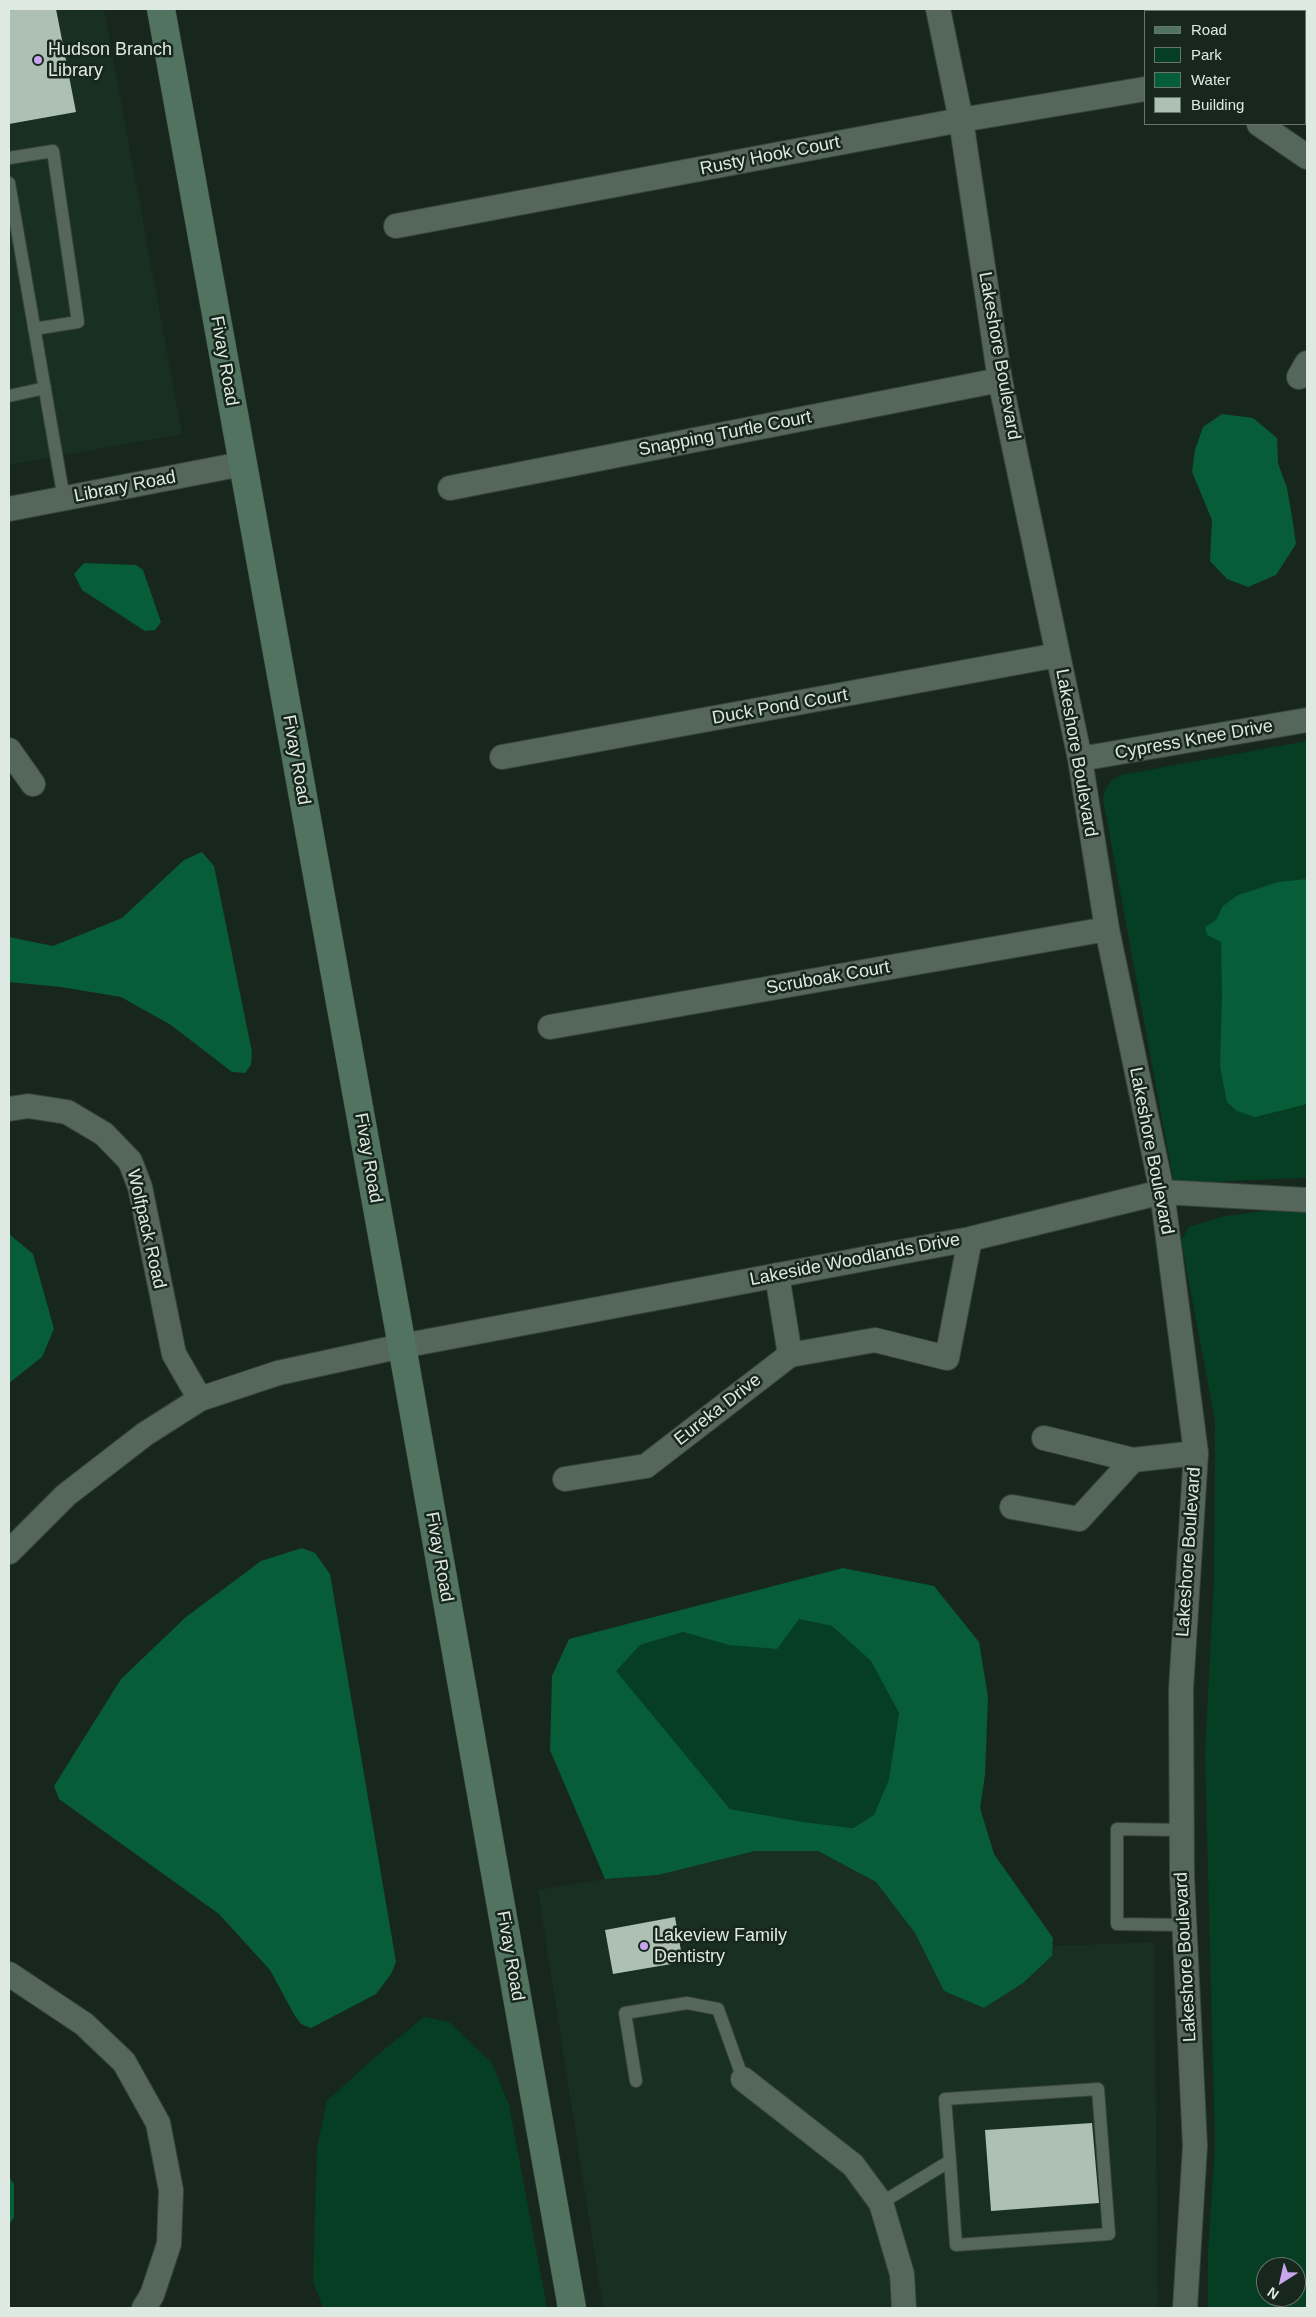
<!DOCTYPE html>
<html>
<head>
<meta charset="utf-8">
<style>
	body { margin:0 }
	#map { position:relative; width:1316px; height:2317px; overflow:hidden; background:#18271e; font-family:Arial,sans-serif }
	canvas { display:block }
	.frame { position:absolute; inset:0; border:10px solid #dfe9e3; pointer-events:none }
	.legend { position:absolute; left:1144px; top:10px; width:162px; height:115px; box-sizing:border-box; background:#18271e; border:1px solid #68756d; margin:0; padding:6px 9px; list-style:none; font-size:15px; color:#dfe9e3 }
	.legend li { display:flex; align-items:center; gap:10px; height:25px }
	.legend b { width:25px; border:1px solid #68756d }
	.north { position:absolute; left:1256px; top:2257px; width:50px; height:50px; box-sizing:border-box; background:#18271e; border:1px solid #68756d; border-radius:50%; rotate:215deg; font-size:14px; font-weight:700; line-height:20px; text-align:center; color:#dfe9e3 }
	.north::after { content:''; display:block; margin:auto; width:18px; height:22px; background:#c9a5ee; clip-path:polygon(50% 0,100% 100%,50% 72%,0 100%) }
</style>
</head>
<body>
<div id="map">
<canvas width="1316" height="2317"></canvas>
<div class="frame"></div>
<ul class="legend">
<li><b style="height:6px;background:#52735f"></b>Road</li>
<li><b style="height:14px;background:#053e23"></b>Park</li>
<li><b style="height:14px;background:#065d37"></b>Water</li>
<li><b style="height:14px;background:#adc0b3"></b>Building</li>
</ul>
<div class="north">N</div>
</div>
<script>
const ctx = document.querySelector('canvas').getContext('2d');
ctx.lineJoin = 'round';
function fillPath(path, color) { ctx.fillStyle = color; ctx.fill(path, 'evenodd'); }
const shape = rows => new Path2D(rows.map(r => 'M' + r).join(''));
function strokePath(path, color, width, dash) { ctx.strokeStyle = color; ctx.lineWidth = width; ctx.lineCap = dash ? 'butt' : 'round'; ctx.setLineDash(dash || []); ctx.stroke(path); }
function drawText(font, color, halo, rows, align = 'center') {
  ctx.font = font + ' Arial,sans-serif'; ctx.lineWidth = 5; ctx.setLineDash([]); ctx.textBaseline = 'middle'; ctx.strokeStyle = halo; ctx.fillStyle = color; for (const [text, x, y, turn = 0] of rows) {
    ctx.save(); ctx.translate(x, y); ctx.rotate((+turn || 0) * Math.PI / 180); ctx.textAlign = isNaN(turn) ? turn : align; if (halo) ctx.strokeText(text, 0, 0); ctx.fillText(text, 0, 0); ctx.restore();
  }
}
fillPath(shape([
	[9,9,104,9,182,434,9,465],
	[755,1851,818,1851,876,1882,915,1933,944,1991,984,2008,1023,1983,1052,1956,1052,1946,1154,1942,1158,2308,603,2308,538,1890,605,1879,658,1875]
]), '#182f22');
fillPath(shape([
	[1307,741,1307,1178,1224,1181,1194,1186,1180,1185,1173,1178,1103,799,1105,790,1112,780,1121,775],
	[1273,1210,1307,1210,1307,2308,1208,2308,1208,2252,1215,2146,1205,1753,1214,1579,1215,1421,1181,1240,1189,1227,1225,1216],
	[1266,2267,1296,2267,1296,2297,1266,2297],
	[799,1619,832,1626,871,1661,899,1713,889,1779,874,1815,853,1828,803,1822,730,1809,615,1671,640,1645,683,1632,729,1645],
	[424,2017,449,2022,492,2063,509,2105,547,2308,323,2308,313,2281,317,2147,327,2101,374,2058]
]), '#053e23');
fillPath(shape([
	[1222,414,1253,418,1277,438,1278,463,1287,488,1293,523,1296,544,1276,575,1248,587,1227,579,1210,561,1212,520,1192,472,1195,450,1203,427],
	[84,563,136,565,143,570,161,622,155,630,145,631,82,590,74,574],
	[202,852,214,866,252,1052,251,1065,245,1073,232,1072,171,1025,121,997,61,987,9,982,9,937,53,946,122,918,184,860],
	[1307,879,1307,1104,1255,1117,1237,1111,1227,1102,1220,1066,1222,995,1221,942,1207,935,1205,927,1216,920,1223,906,1238,895,1278,882],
	[9,1234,33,1254,54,1329,42,1357,9,1383],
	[302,1548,315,1553,330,1574,396,1962,391,1974,376,1994,311,2028,301,2024,295,2016,270,1970,219,1914,59,1799,54,1786,121,1679,186,1617,261,1561],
	[843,1568,934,1586,979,1642,988,1697,985,1775,980,1808,994,1854,1053,1938,1052,1956,1023,1983,984,2008,944,1991,915,1933,876,1882,818,1851,755,1851,658,1875,605,1879,550,1750,552,1676,569,1639],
	[799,1619,832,1626,871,1661,899,1713,889,1779,874,1815,853,1828,803,1822,730,1809,616,1671,640,1645,683,1632,729,1645,777,1649],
	[9,2177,14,2184,14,2217,9,2225]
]), '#065d37');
fillPath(shape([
	[9,9,56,9,76,112,9,124],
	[675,1917,683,1962,613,1974,605,1930],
	[1092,2123,1099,2203,991,2211,985,2130]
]), '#adc0b3');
const lane = shape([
	[9,158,53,151,78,322,34,329],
	[9,183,64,499],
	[9,396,45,388],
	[1181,1830,1117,1829,1117,1924,1184,1925],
	[636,2081,625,2013,687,2003,718,2009,743,2079],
	[881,2203,950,2161,956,2245,1109,2234,1098,2089,945,2099,950,2161]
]);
const street = shape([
	[938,9,961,120,1000,380,1080,759,1107,929,1162,1192,1196,1453,1181,1689,1182,1876,1195,2146,1185,2308],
	[1259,124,1307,157],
	[396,226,961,120,1145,89],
	[1299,377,1307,363],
	[450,488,1000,380],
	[9,509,242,464],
	[9,750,33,784],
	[502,757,1058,655],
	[1080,759,1307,720],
	[550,1027,1107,929],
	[9,1109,28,1106,67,1112,104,1134,130,1161,140,1187,174,1354,200,1399],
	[790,1355,875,1340,947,1358,970,1239],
	[1044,1438,1133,1460,1196,1453],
	[565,1479,646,1466,790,1355,777,1275],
	[1012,1507,1079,1519,1133,1460],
	[9,1552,66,1495,145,1434,200,1399,278,1373,402,1346,970,1239,1162,1192,1307,1200],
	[9,1974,84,2024,124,2062,158,2123,171,2190,169,2244,152,2295,144,2308],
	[743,2079,853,2165,881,2203,902,2274,904,2308]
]);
const secondary = shape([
	[161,9,402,1346,572,2308]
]);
strokePath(lane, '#38443d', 14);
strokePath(street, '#38443d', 26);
strokePath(secondary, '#38443d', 29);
strokePath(lane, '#55665b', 12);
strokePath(street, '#55665b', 24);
strokePath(secondary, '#52735f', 28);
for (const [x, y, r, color] of [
	[38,60,5,"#c9a5ee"],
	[644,1946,5,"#c9a5ee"]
]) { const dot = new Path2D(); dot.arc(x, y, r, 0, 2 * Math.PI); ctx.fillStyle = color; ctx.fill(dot); strokePath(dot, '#18271e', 2); }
drawText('18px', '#dfe9e3', '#18271e', [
	["Hudson Branch",48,50],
	["Library",48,71],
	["Lakeview Family",654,1936],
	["Dentistry",654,1957]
], 'left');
drawText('18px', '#dfe9e3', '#18271e', [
	["Rusty Hook Court",770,156,-11],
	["Lakeshore Boulevard",999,356,80],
	["Fivay Road",224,361,80],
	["Snapping Turtle Court",725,434,-11],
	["Library Road",125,487,-11],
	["Duck Pond Court",780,707,-10],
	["Cypress Knee Drive",1194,740,-10],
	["Lakeshore Boulevard",1076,753,80],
	["Fivay Road",296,760,80],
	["Scruboak Court",828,978,-10],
	["Lakeshore Boulevard",1151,1151,79],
	["Fivay Road",368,1158,80],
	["Wolfpack Road",146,1229,77],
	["Lakeside Woodlands Drive",855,1260,-11],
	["Eureka Drive",718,1410,-38],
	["Lakeshore Boulevard",1189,1552,-86],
	["Fivay Road",439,1557,80],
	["Fivay Road",510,1956,80],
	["Lakeshore Boulevard",1186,1957,-93]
]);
</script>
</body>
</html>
